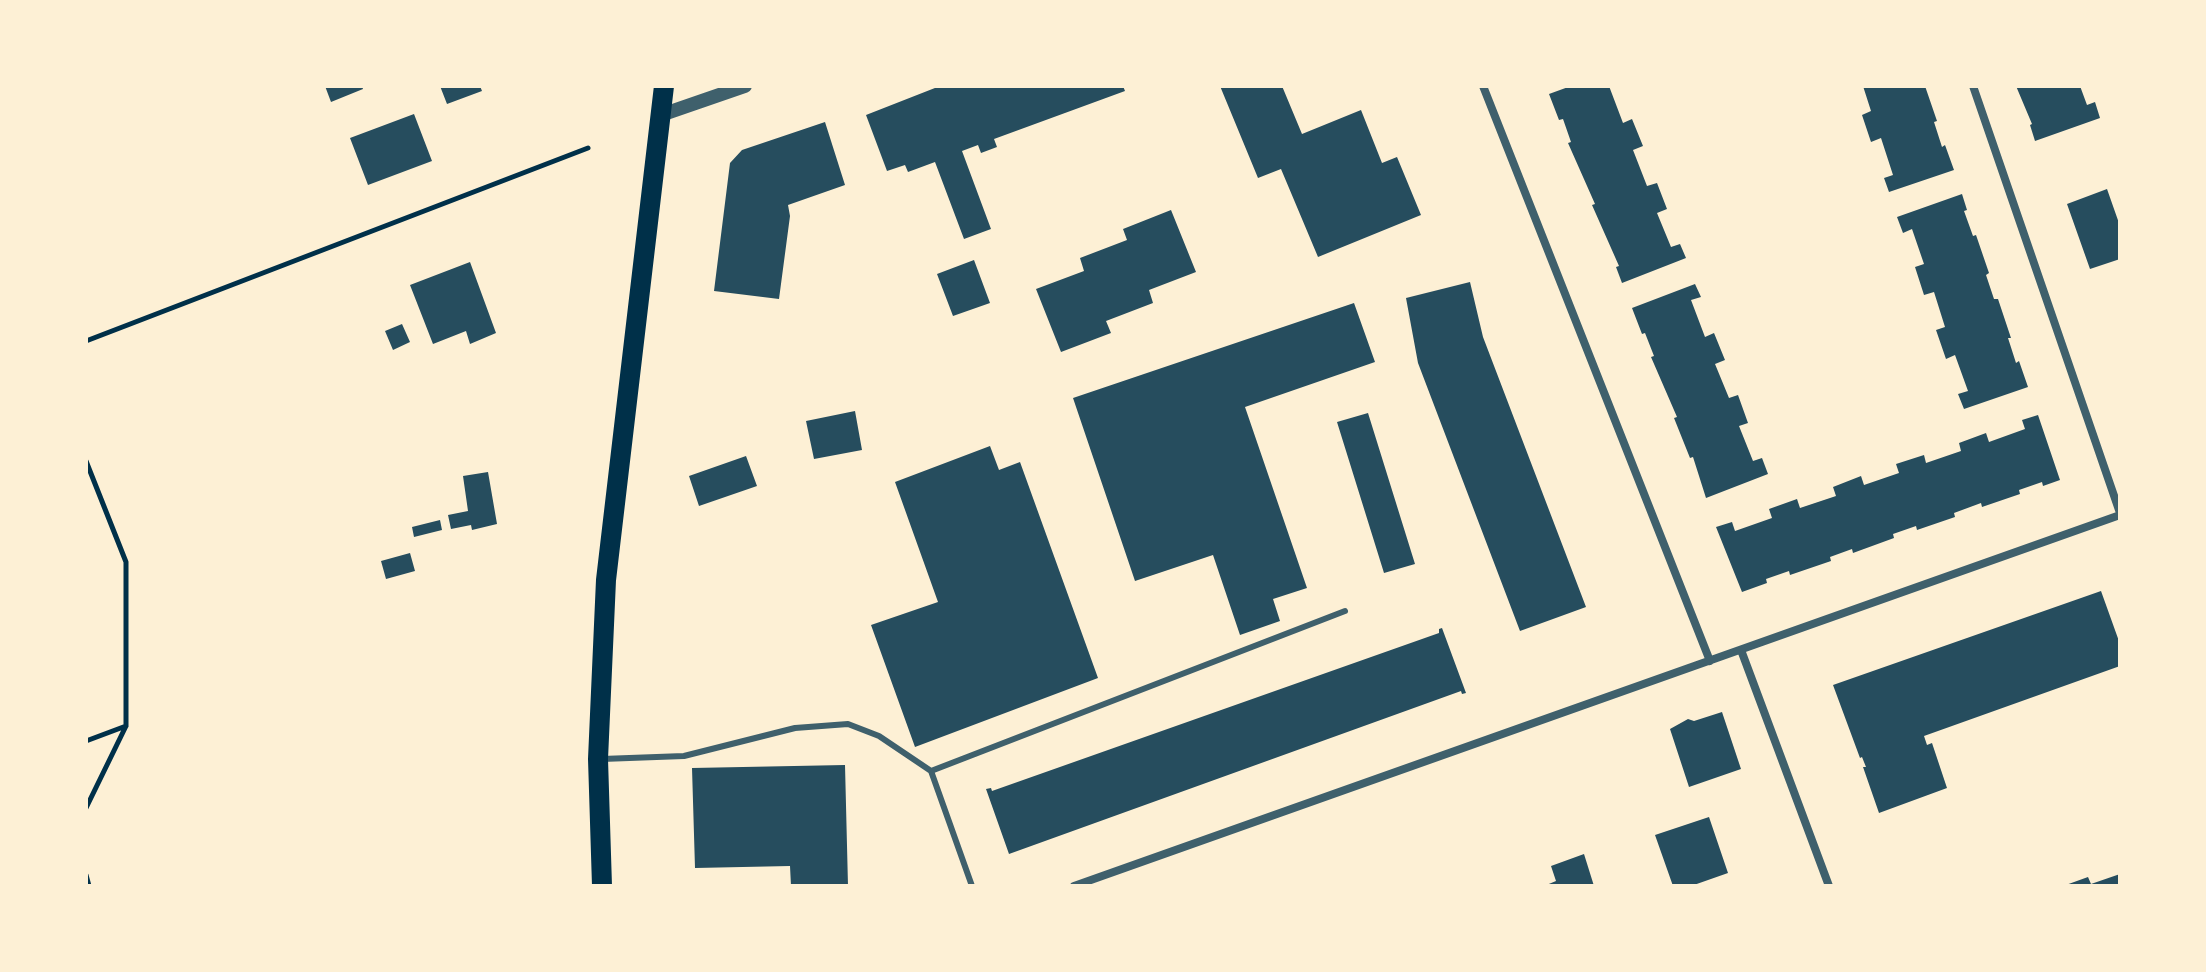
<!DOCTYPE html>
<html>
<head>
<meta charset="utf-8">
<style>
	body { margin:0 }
	#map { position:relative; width:2206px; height:972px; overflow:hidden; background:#fdf0d5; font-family:Inter,sans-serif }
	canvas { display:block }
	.frame { position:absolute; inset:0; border:88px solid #fdf0d5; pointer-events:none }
</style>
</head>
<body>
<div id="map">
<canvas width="2206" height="972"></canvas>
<div class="frame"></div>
</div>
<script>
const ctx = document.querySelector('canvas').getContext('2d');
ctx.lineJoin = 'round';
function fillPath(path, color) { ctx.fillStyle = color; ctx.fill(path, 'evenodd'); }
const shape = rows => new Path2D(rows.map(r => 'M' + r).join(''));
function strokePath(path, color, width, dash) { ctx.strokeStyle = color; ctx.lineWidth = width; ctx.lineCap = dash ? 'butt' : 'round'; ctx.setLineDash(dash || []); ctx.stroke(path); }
fillPath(shape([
	[325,86,362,86,363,89,331,102],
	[440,86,480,86,482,91,447,104],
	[940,86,1123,86,1125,91,994,139,997,147,981,153,978,145,962,151,991,229,964,239,935,162,908,172,905,165,887,171,866,115],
	[1220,86,1282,86,1302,134,1361,110,1382,163,1397,157,1421,215,1318,257,1281,169,1258,178],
	[1571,86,1609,86,1623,123,1632,119,1643,146,1633,150,1647,186,1657,183,1667,209,1657,213,1671,247,1680,244,1686,258,1622,283,1616,267,1619,266,1592,205,1595,204,1568,143,1571,142,1563,119,1559,120,1549,94],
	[1863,86,1925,86,1937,121,1934,122,1942,147,1945,145,1954,170,1889,192,1884,178,1893,175,1881,138,1871,142,1862,115,1871,111],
	[2016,86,2080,86,2087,105,2095,102,2100,118,2035,141,2030,125,2032,124],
	[414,114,432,161,368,185,350,138],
	[825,122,845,185,788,205,790,216,779,299,714,291,730,163,742,150],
	[2107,189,2120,226,2120,259,2090,269,2067,204],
	[1962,194,1967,210,1964,211,1973,236,1976,235,1989,273,1986,275,1994,299,1998,299,2011,338,2008,338,2016,363,2019,361,2028,387,1964,409,1958,394,1968,391,1955,355,1946,359,1936,330,1945,327,1934,292,1924,295,1915,267,1924,264,1912,229,1903,233,1897,217],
	[1171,210,1196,272,1149,290,1153,303,1106,321,1111,333,1061,352,1036,289,1084,271,1080,258,1127,240,1123,229],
	[974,260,990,303,953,316,937,274],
	[470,262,496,333,470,344,466,331,433,344,410,285],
	[1470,282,1483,337,1586,607,1520,631,1418,363,1406,298],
	[1695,284,1701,297,1691,300,1705,337,1714,333,1725,360,1715,364,1729,398,1738,395,1748,423,1739,426,1753,461,1762,458,1768,474,1706,498,1693,457,1690,458,1674,418,1677,417,1651,357,1654,356,1645,333,1642,334,1632,308],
	[1354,303,1375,362,1245,407,1307,588,1273,599,1280,621,1240,635,1213,555,1135,581,1073,398],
	[402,324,410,342,393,350,385,331],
	[855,411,862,450,814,459,806,421],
	[1368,413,1415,564,1384,573,1337,422],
	[2038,415,2060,480,2043,486,2042,482,2019,490,2020,494,1982,507,1981,503,1954,513,1955,517,1917,530,1916,526,1893,534,1894,538,1853,553,1852,549,1830,557,1831,561,1790,575,1789,571,1766,579,1767,583,1742,592,1716,527,1732,522,1735,531,1772,518,1769,509,1797,499,1800,508,1836,496,1833,487,1861,476,1864,485,1899,473,1896,464,1924,455,1926,463,1961,451,1959,443,1986,433,1989,442,2025,429,2022,420],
	[990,446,999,470,1020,462,1098,678,915,747,871,625,938,602,895,482],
	[746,456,757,486,699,506,689,476],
	[488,472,497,524,472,530,471,525,451,529,448,515,468,511,463,476],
	[440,520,442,530,414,537,412,527],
	[410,553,415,571,386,579,381,561],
	[2101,591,2120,644,2120,666,1924,736,1927,745,1932,743,1947,788,1879,813,1863,767,1866,767,1862,757,1860,758,1833,685],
	[1442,628,1466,693,1462,694,1461,691,1009,854,986,789,991,788,992,791,1439,633,1439,629],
	[1722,712,1741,769,1689,787,1670,729,1688,719,1694,721],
	[845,765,848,886,791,886,790,866,695,868,692,768],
	[1709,817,1728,873,1691,886,1673,886,1655,835],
	[1584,854,1594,886,1544,886,1556,881,1551,866],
	[2120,874,2120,886,2063,886,2088,877,2091,884]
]), '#264d5e');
strokePath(shape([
	[86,341,588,148],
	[86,461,126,562,126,726,86,808],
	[86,741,126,726],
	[86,875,89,886]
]), '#003049', 5);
strokePath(shape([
	[602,759,684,756,795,728,848,724,879,736,931,771,972,886],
	[931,771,1345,611]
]), '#3f606c', 6);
strokePath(shape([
	[1483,86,1710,661],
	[1973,86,2120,513],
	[1741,650,1829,886],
	[1074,886,2120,515]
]), '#3f606c', 8);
strokePath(shape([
	[661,115,745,86]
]), '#3f606c', 14);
strokePath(shape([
	[602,886,598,759,606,580,664,86]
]), '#003049', 20);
</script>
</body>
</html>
